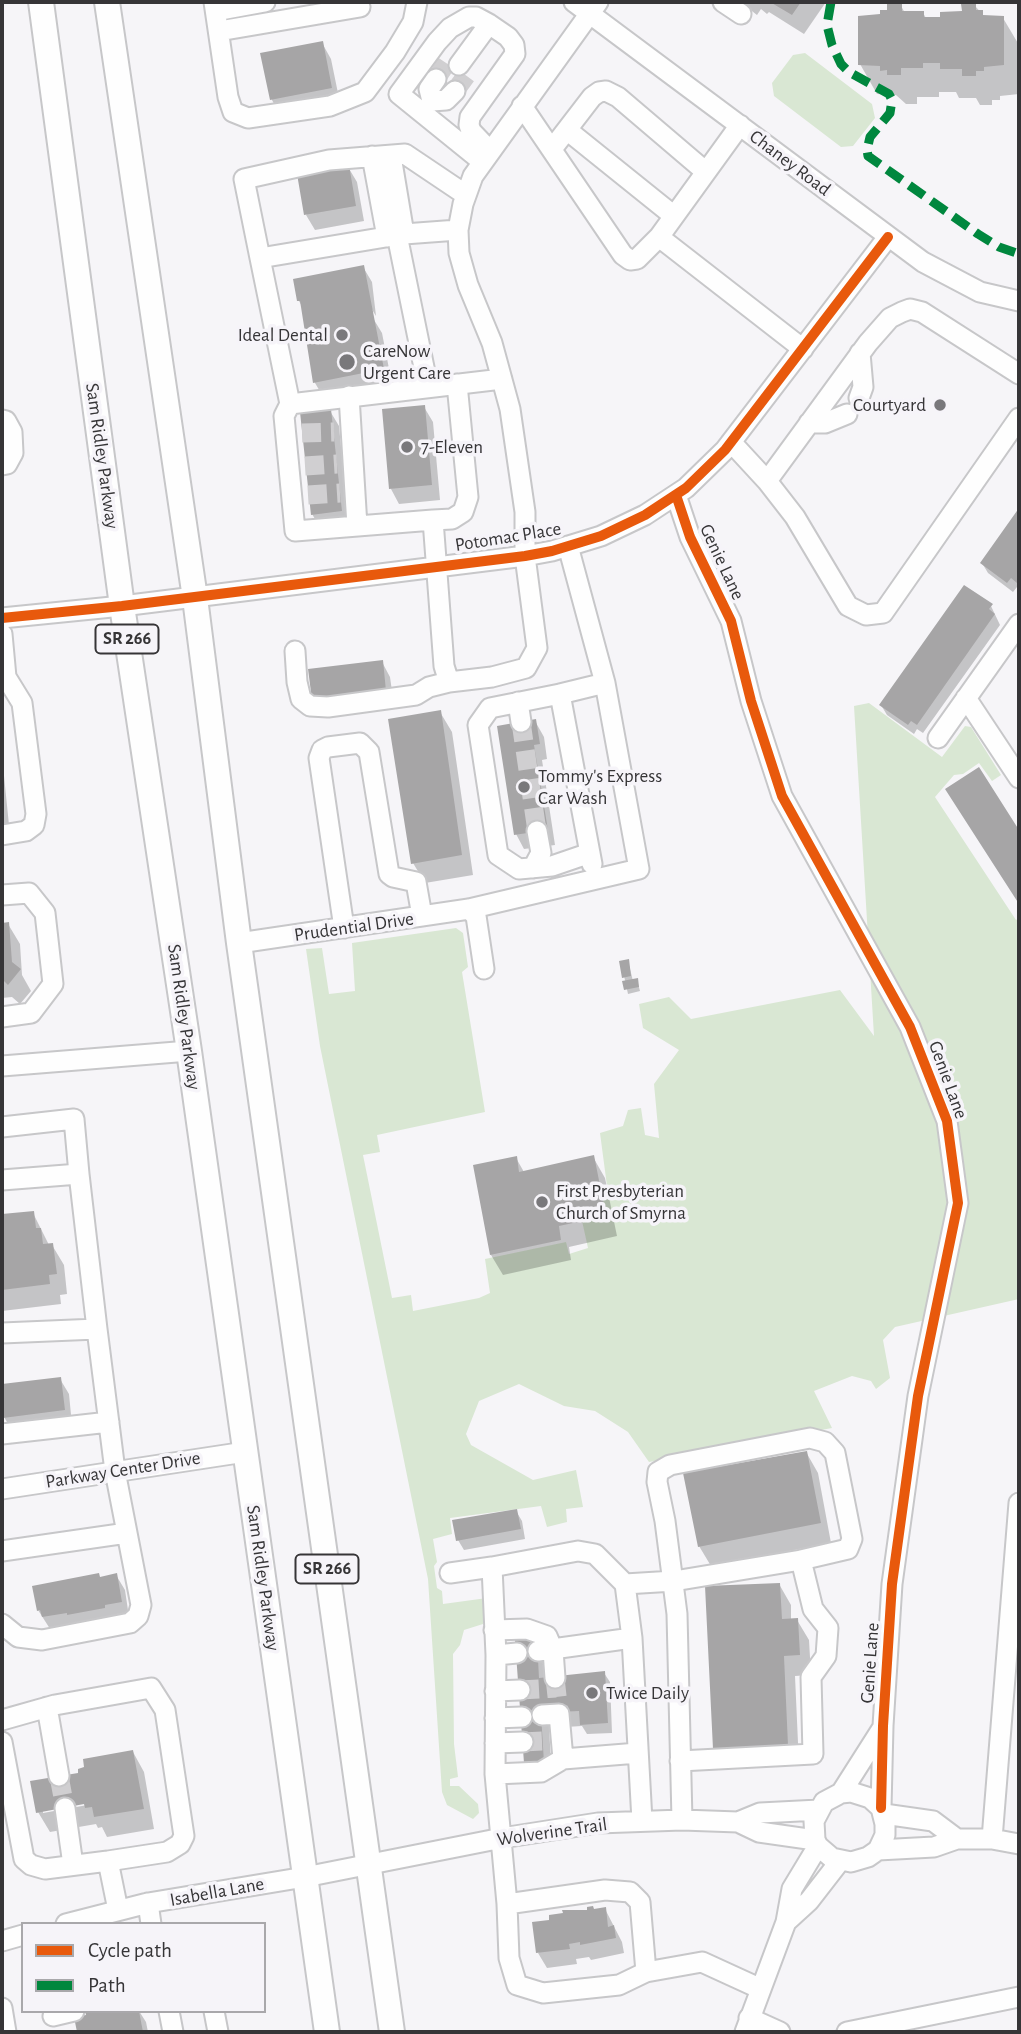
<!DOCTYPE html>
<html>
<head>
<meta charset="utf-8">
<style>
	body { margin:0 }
	#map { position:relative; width:1021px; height:2034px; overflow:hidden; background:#f6f5f8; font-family:"Alegreya Sans",sans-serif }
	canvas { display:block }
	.frame { position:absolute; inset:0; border:4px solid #363537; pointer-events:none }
	.legend { position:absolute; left:21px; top:1922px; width:245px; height:91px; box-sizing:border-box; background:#f6f4f9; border:2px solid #a9a8ab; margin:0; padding:9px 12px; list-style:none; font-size:21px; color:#363537 }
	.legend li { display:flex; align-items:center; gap:14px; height:35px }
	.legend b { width:35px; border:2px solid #a9a8ab }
</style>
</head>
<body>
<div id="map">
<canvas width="1021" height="2034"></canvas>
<div class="frame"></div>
<ul class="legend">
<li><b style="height:9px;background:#e8590c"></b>Cycle path</li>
<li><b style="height:9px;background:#00873e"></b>Path</li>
</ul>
</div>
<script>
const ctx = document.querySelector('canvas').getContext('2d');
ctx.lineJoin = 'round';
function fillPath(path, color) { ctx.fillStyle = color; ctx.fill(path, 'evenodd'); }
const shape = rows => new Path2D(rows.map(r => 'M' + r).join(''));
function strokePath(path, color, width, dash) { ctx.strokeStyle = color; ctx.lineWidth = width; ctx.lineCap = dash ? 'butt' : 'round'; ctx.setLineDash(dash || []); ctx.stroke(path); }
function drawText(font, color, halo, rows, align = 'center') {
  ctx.font = font + ' "Alegreya Sans",sans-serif'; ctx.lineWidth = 7; ctx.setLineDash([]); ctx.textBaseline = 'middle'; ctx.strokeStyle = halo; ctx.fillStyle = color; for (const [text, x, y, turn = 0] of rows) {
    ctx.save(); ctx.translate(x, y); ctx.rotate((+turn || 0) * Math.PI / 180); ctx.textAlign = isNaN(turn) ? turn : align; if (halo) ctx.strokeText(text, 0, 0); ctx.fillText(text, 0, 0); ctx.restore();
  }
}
fillPath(shape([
	[805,53,872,104,875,118,853,146,841,147,774,96,772,83,793,55],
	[869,703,942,757,965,726,971,727,1001,775,992,781,979,763,963,774,954,775,935,797,1016,920,1019,918,1019,1299,895,1327,883,1340,890,1378,876,1389,871,1381,852,1376,814,1391,832,1428,649,1462,628,1432,595,1411,564,1406,519,1384,479,1401,466,1434,471,1445,533,1480,576,1470,583,1507,566,1509,567,1522,547,1527,541,1506,450,1518,452,1534,433,1539,437,1562,434,1566,437,1588,442,1591,443,1604,487,1598,489,1615,483,1624,464,1630,460,1645,453,1654,454,1744,458,1777,450,1779,450,1786,459,1786,478,1804,479,1813,473,1819,447,1805,442,1792,428,1579,320,1046,306,949,322,948,329,994,355,991,352,943,456,928,463,933,468,967,462,972,485,1112,377,1135,380,1152,363,1155,392,1298,411,1295,413,1311,479,1298,490,1293,485,1259,566,1242,569,1254,588,1248,582,1221,606,1216,600,1187,607,1186,600,1133,623,1126,628,1110,641,1108,645,1135,659,1138,654,1084,679,1050,643,1028,639,1004,669,997,691,1019,840,990,874,1036,854,706]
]), '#d9e7d3');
fillPath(shape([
	[744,2,826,2,804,34,769,12,767,14,761,9,757,15,748,8],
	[901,6,905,13,923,13,926,18,942,18,963,13,975,6,985,17,1003,18,1019,45,1019,94,1000,96,1000,100,992,100,992,105,980,105,976,98,959,98,956,92,939,92,939,97,917,97,917,104,906,104,896,95,877,94,860,64,881,16],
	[322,43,331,59,340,103,280,115,272,100,262,54],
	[348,167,357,182,364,221,315,230,306,215],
	[363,267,372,282,376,316,371,308,368,310,382,333,392,384,324,398,315,383,303,308,299,301],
	[424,407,433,422,440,500,399,504,391,489],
	[330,411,339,426,349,526,321,529,312,514],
	[1019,511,1019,589,1017,587,1013,592,988,573,982,563],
	[991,606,1000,625,923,733,917,729,914,734,887,715,881,705],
	[382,662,390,677,394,705,323,715],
	[440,712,452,732,473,875,425,883,413,863],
	[535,721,544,737,547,759,542,760,555,845,524,849,516,834],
	[2,756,9,825,2,826],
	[2,924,8,924,20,944,22,975,31,991,20,1004,12,997,2,998],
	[628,961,633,981,637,980,640,991,628,994,621,962],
	[593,1157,605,1178,617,1236,569,1247,571,1260,503,1275,491,1255,516,1158,524,1172],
	[33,1213,49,1245,52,1245,64,1265,67,1294,60,1295,61,1304,2,1311,2,1216],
	[60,1379,69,1394,72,1425,13,1432,4,1417,2,1386],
	[806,1452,818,1473,831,1543,711,1566,699,1546],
	[516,1511,522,1521,525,1539,464,1550,458,1540],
	[116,1575,125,1590,129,1617,52,1632,38,1610,100,1578],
	[779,1584,791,1605,791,1620,797,1620,809,1640,811,1675,795,1676,799,1765,726,1768,715,1748],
	[517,1642,544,1656,546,1680,604,1673,610,1682,612,1733,587,1734,582,1726,549,1728,552,1777,534,1778,525,1763],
	[133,1752,144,1772,154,1829,107,1837,102,1827,98,1828,96,1824,50,1832,38,1812,80,1774],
	[92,1801,93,1804,43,1813,43,1810],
	[605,1909,622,1942,624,1953,591,1960,589,1957,576,1959,577,1964,547,1968,538,1953,594,1911],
	[87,2011,139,2011,146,2022,148,2032,79,2032,76,2019,88,2017]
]), '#0003');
fillPath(shape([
	[770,2,801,2,792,15],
	[887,4,902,4,902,11,924,11,924,17,940,17,940,12,962,11,961,4,976,4,976,10,983,10,983,15,1004,16,1004,65,984,67,984,71,976,71,976,76,962,76,962,69,940,69,940,63,923,63,923,68,901,68,901,75,887,75,887,70,880,71,880,66,858,65,858,16,880,14,880,10,887,10],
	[323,41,332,88,270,100,260,53],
	[349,165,356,206,304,215,297,174],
	[364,265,384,369,313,383,301,307,300,301,297,301,293,279],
	[425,405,432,485,389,489,382,409],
	[331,409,342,511,311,515,300,412],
	[1019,508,1019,581,1017,583,1011,578,1007,583,980,563],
	[964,585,993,604,989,609,995,614,917,725,911,721,908,725,879,705],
	[383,660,386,691,312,700,308,669],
	[441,710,462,855,411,864,388,719],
	[536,719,540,744,534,745,548,830,514,835,497,726],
	[979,767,1019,830,1019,904,945,789],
	[9,922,12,962,21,969,8,985,2,979,2,923],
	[629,959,631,976,622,978,619,961],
	[638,978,639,987,624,990,622,981],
	[594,1155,606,1216,559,1226,561,1240,490,1255,473,1165,517,1156,519,1172],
	[34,1211,36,1228,41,1228,43,1244,53,1243,57,1274,49,1275,50,1284,2,1290,2,1214],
	[61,1377,65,1410,3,1418,2,1384],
	[807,1451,821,1523,698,1547,683,1473],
	[517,1509,521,1529,456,1541,452,1520],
	[99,1573,100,1577,117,1573,122,1602,105,1605,105,1608,67,1615,67,1613,42,1617,40,1610,37,1611,32,1586],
	[780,1583,782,1619,798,1618,800,1655,784,1656,788,1745,713,1749,705,1586],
	[537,1639,539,1678,605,1671,608,1723,580,1725,579,1711,541,1713,544,1763,524,1763,515,1640],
	[133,1750,144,1809,94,1817,92,1807,85,1808,84,1804,36,1813,30,1781,78,1773,78,1769,84,1767,83,1759],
	[593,1906,594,1909,606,1907,608,1927,614,1925,616,1938,580,1945,580,1942,569,1944,570,1949,536,1953,532,1922,549,1920,549,1915,563,1913,562,1910,587,1910,587,1907],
	[85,2011,139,2011,143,2032,77,2032,74,2017,86,2015]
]), '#a6a5a6');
strokePath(shape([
	[436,79,450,58],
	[455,91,469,72],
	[302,433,334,432],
	[305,466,337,464],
	[308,495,340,493],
	[521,722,537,831],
	[555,1678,559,1714],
	[520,1690,556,1688],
	[523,1742,544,1741],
	[59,1776,65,1808]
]), '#d0cfd1', 19, [19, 10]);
const minor = shape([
	[214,2,228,97,233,112,248,118,330,106,365,92,395,52,413,22,417,2],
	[574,2,923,262,980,292,1019,301],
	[723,2,741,14],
	[216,11,265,2],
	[219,31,360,7],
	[459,65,489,24],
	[436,79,429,89,432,101,446,100,455,91],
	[522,106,623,255,630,260,637,259,659,237,803,349],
	[567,130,674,216],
	[552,149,592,97,599,92,606,91,618,97,706,172],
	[372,156,387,237],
	[391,156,404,234],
	[483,162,399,94,437,42,450,28,469,17,476,17,489,24,508,37,514,45,515,54,470,117,469,125,471,131,490,151],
	[458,230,404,234,260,258,244,179,329,160,405,154,466,195],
	[397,235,428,387],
	[659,237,740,125],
	[260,258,290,404],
	[349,396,357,526],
	[859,398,863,387,860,353],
	[2,420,6,421,12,432,13,453,7,464,2,465],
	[809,423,825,423,847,414],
	[731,442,767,481,795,517,848,606,866,615,883,613,1019,418],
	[767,481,868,343,890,318,902,312,910,309,922,312,1019,374],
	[676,495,690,537,731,621,751,701,782,796,910,1027,947,1121,958,1203,918,1396,892,1584,883,1726,881,1808],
	[433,520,452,519,463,512,468,497,457,384],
	[2,618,122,606,525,556,552,551,601,536,645,515,686,488,725,450,888,237],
	[2,634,6,677,22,703,36,814,34,825,26,831,2,835],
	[295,651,297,682,301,699,310,706,328,707,416,695,429,687,449,682,492,677,526,668,537,648,525,556,525,512,510,409,492,343,468,285,459,253,458,230,463,204,473,176,598,2],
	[449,682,444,666,433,520,295,531,284,416,290,404,502,379],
	[560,694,490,708,478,725,498,855,519,869,552,866,590,853],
	[966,698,1019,778],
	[518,702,521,722],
	[938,738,1019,624],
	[592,864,560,694,605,683],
	[533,868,541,853,537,831],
	[2,895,29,893,45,913,53,984,31,1013,2,1017],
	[469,909,476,916,484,969],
	[344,928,319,758,322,750,328,747,360,743,369,752,389,874,393,877,416,882,422,916],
	[239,943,469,909,639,869,605,683,568,546],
	[2,1066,189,1051],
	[2,1127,74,1119,79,1174],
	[2,1180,79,1174,97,1329],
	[2,1333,97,1329,115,1471,141,1605,138,1616,130,1623,42,1640,18,1637,2,1624],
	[2,1434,109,1422],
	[2,1489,245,1452],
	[2,1551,127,1533],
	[450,1573,492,1567],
	[625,1584,674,1581,801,1560],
	[494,1630,527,1629,547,1636,553,1650,555,1678],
	[538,1651,632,1638],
	[496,1655,517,1653],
	[495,1691,520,1690],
	[47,1707,59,1776],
	[542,1715,559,1714,563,1759],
	[495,1718,522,1717],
	[2,1720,55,1705,151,1688,165,1710,184,1836,180,1844,167,1852,108,1861,45,1869,31,1865,24,1859,2,1742],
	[495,1743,523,1742],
	[680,1761,813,1754,811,1677,826,1656,828,1628,813,1609,801,1560,848,1549,852,1539,835,1453,825,1442,810,1438,670,1465,658,1472,657,1482,665,1521,677,1614,682,1820],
	[495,1774,541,1772,563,1759,638,1753],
	[851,1792,870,1798,881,1808,885,1824,885,1835,878,1850,868,1857,851,1862,832,1858,818,1846,815,1840,814,1821,824,1802,841,1793,851,1792],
	[841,1793,883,1727],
	[65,1808,73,1865],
	[884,1814,933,1821,957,1839],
	[738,1822,760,1813,819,1810],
	[992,1839,1019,1503],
	[878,1850,934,1847,957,1839,992,1839,1019,1844],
	[108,1861,118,1910],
	[148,1903,151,1924],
	[507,1904,605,1890,630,1892,640,1902,646,1972,619,1985,543,1993,517,1985,509,1958,507,1904,495,1774,496,1655,492,1567,578,1551,595,1554,625,1584,632,1638,642,1821],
	[786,1922,809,1901,840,1861],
	[66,1924,148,1903,305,1877,502,1838,598,1823,682,1820,738,1822,759,1832,815,1840],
	[2,1941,23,1935],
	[646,1972,702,1962,761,1989],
	[2,2008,6,2032],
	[169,2011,173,2032],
	[214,2011,218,2032],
	[53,2016,74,2011],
	[749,2018,780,2032],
	[745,2032,786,1922,792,1889,818,1846],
	[847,2032,1019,1997]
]);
const major = shape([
	[41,2,122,606,189,1051,327,2032],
	[107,2,195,598,239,943,392,2032]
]);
strokePath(minor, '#c7c7c9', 23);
strokePath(major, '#c7c7c9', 28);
strokePath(minor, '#fefefe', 19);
strokePath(major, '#fefefe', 24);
strokePath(shape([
	[831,2,827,25,832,45,841,64,849,72,889,94,892,100,890,113,870,137,867,150,868,156,978,234,999,247,1019,254]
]), '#00873e', 9, [18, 9]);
strokePath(shape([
	[676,495,690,537,731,621,751,701,782,796,910,1027,947,1121,958,1203,918,1396,892,1584,883,1726,881,1808],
	[2,618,122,606,525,556,552,551,601,536,645,515,686,488,725,450,888,237]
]), '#e8590c', 10);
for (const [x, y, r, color] of [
	[342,335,7,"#79787b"],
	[347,362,9,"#79787b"],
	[940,405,7,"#79787b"],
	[407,447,7,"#79787b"],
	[524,787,7,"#79787b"],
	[542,1202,7,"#79787b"],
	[592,1693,7,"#79787b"]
]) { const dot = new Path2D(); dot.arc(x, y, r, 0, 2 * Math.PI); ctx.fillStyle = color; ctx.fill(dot); strokePath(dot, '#f6f4f9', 2.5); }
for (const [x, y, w] of [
	[127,639,63],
	[327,1569,63]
]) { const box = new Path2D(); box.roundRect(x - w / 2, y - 14.5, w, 29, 5); ctx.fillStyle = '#f6f4f9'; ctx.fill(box); strokePath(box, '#363537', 2); }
drawText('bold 18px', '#363537', null, [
	["SR 266",127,639],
	["SR 266",327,1569]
]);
drawText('19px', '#363537', '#f6f4f9', [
	["Chaney Road",790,163,37],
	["Sam Ridley Parkway",102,456,82],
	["Potomac Place",508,537,-9],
	["Genie Lane",722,562,65],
	["Prudential Drive",354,927,-8],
	["Sam Ridley Parkway",184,1017,82],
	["Genie Lane",948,1080,70],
	["Parkway Center Drive",123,1470,-9],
	["Sam Ridley Parkway",263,1578,82],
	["Genie Lane",870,1663,-86],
	["Wolverine Trail",552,1832,-8],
	["Isabella Lane",217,1892,-10]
]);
drawText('19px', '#363537', '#f6f4f9', [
	["Ideal Dental",328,335,"right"],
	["CareNow",363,351],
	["Urgent Care",363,373],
	["Courtyard",926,405,"right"],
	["7-Eleven",421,447],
	["Tommy's Express",538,776],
	["Car Wash",538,798],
	["First Presbyterian",556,1191],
	["Church of Smyrna",556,1213],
	["Twice Daily",606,1693]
], 'left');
</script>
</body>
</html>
